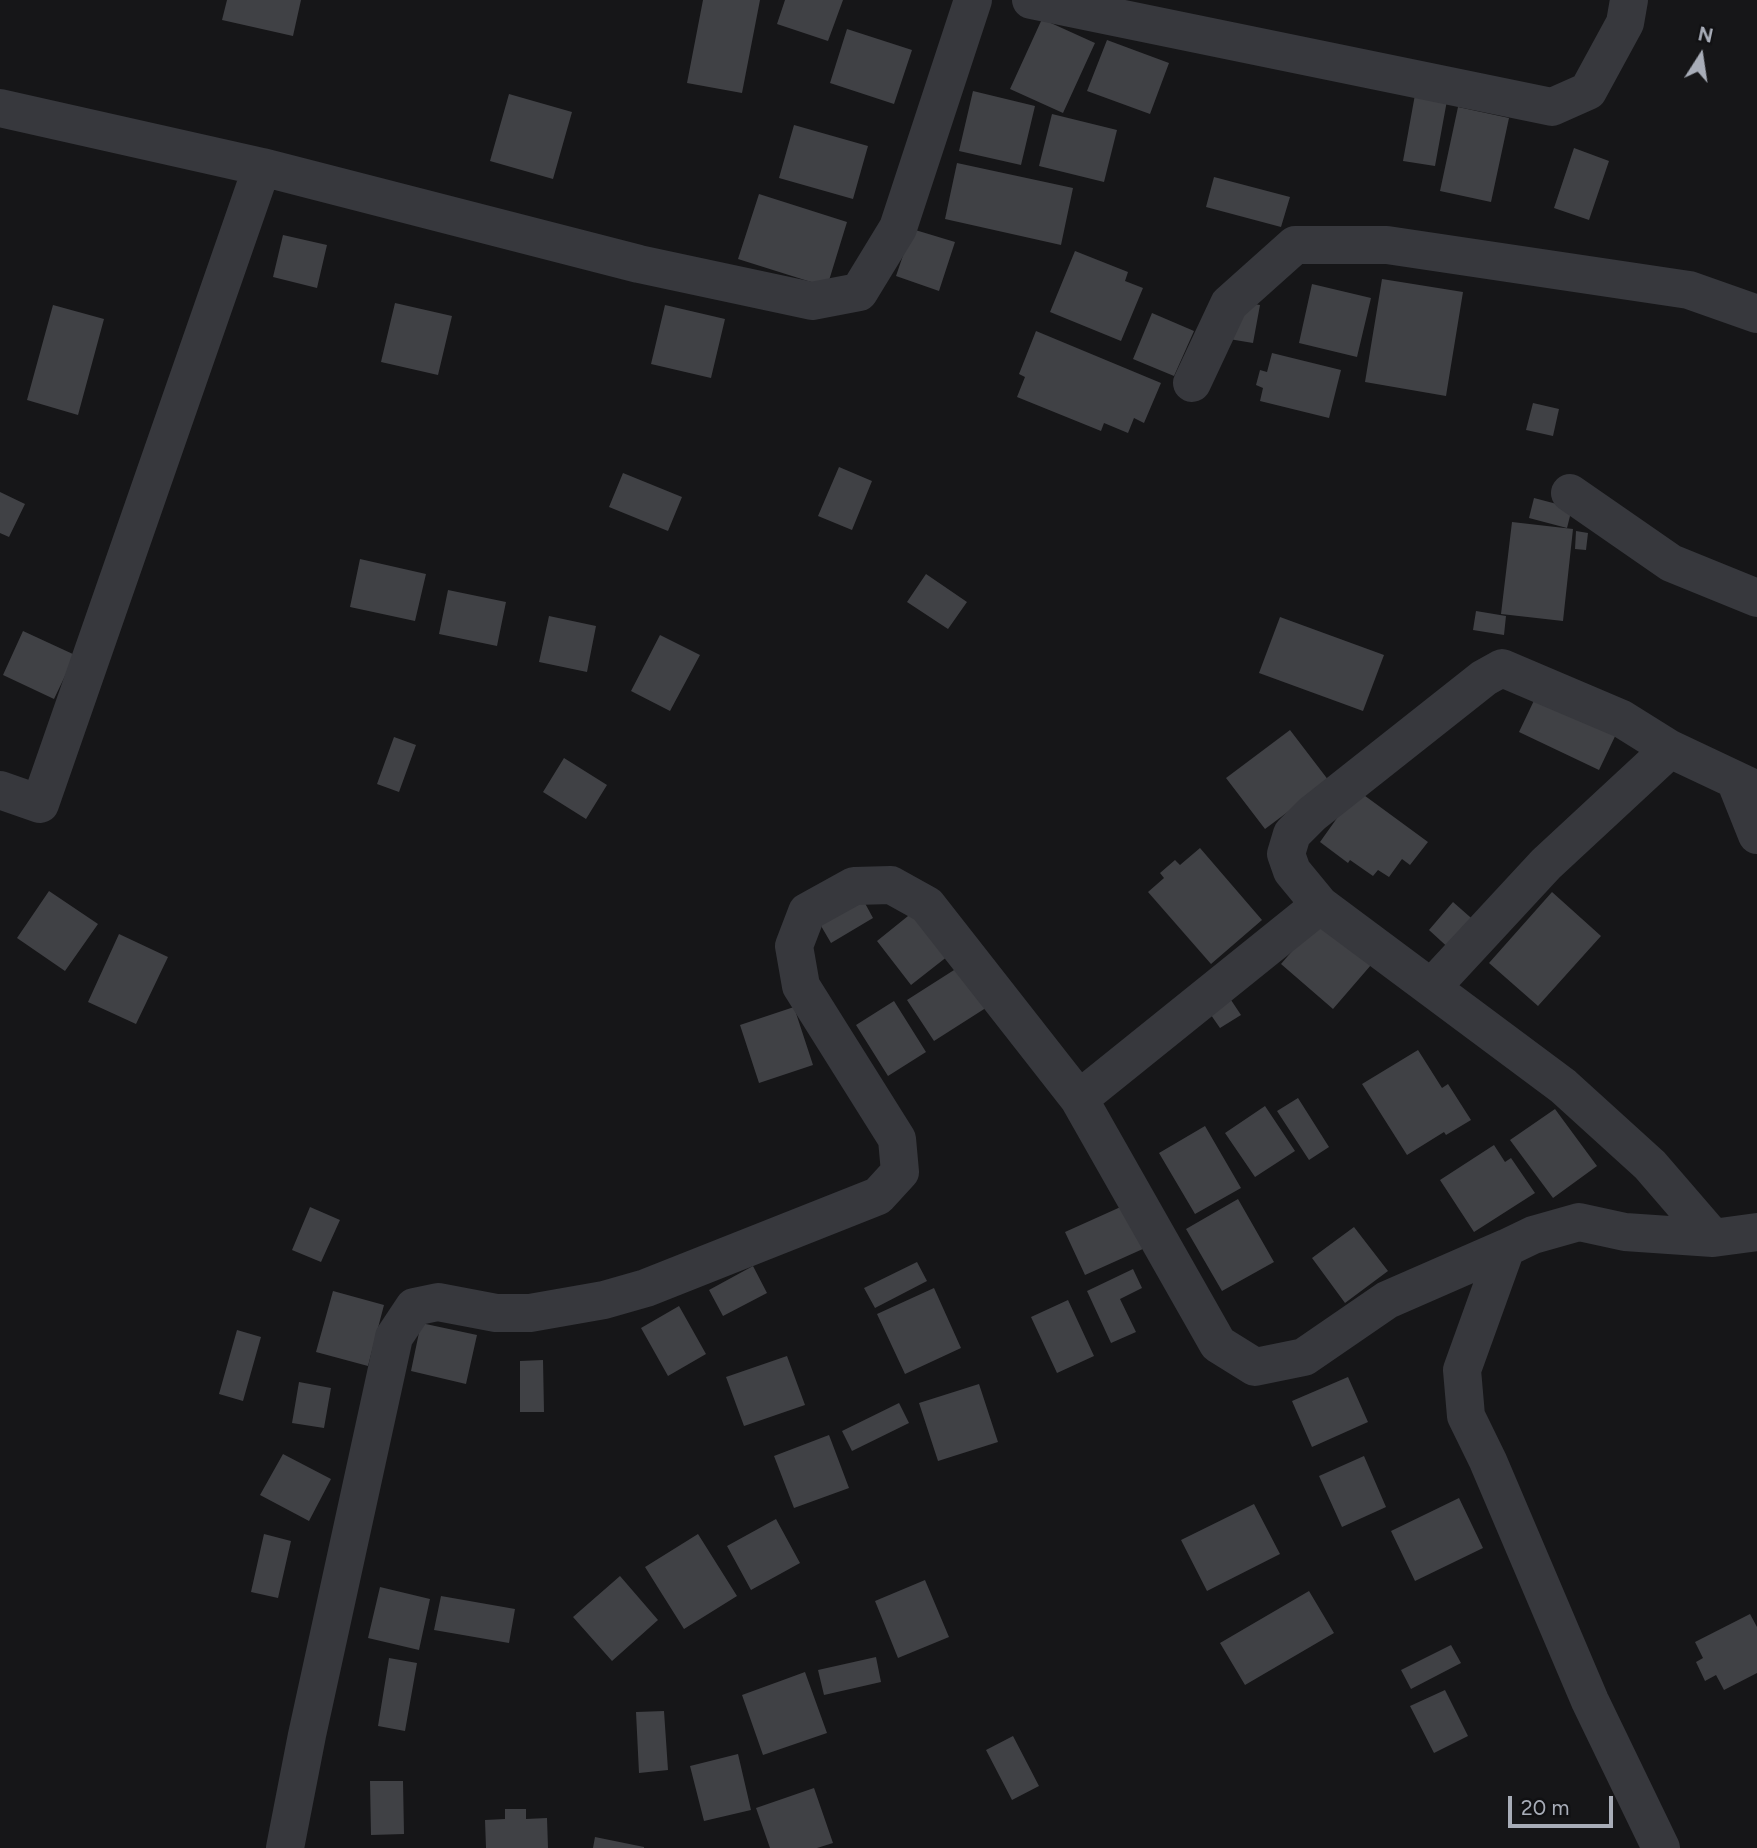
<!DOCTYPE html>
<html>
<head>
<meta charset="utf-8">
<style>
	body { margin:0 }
	#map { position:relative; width:1757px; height:1848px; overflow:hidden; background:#161618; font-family:Figtree,sans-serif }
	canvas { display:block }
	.north { position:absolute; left:1666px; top:21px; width:70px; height:70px; -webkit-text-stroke:5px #111113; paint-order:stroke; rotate:12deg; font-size:19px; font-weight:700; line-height:28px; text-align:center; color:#a8adb8 }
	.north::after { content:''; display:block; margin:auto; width:24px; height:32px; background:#a8adb8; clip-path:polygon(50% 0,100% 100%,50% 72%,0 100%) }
	.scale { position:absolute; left:1508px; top:1796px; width:105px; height:32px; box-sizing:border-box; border:4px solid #a8adb8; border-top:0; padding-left:9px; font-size:21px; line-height:24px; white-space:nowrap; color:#a8adb8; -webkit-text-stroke:5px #111113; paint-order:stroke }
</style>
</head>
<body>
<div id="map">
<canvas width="1757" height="1848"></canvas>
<div class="north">N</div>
<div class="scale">20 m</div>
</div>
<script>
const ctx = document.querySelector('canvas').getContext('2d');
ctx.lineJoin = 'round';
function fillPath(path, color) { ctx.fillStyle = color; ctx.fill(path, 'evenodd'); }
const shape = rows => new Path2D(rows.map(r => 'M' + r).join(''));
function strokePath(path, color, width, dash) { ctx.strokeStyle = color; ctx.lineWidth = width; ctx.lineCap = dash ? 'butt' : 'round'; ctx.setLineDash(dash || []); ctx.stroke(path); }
fillPath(shape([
	[227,0,301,0,293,36,222,20],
	[703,0,760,0,742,93,687,83],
	[785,0,843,0,828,41,777,24],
	[1042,19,1095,43,1063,113,1010,89],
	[847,29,912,50,894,104,830,83],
	[1107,40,1169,63,1150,114,1087,91],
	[1416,89,1448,95,1435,166,1403,161],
	[973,91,1035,106,1021,165,959,151],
	[509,94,572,112,553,179,490,161],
	[1458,107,1509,118,1491,202,1440,191],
	[1052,114,1117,130,1104,182,1039,166],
	[794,125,868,146,853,199,779,178],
	[1574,148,1609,161,1589,220,1554,208],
	[957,163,1073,188,1061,245,945,219],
	[1214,177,1290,197,1281,227,1206,207],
	[759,194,847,222,827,287,738,259],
	[912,229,955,242,939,291,896,276],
	[283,235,327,245,317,288,273,277],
	[1075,251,1128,272,1125,281,1143,288,1121,341,1050,312],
	[1382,279,1463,292,1446,396,1365,382],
	[1312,284,1371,298,1357,357,1299,343],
	[1236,301,1260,305,1253,343,1229,339],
	[395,303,452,316,438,375,381,362],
	[53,305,104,319,78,415,27,400],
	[665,305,725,319,711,378,651,364],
	[1152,313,1194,331,1174,376,1133,359],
	[1036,331,1161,383,1144,423,1134,418,1128,433,1104,423,1101,431,1017,397,1025,377,1019,374],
	[1272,353,1341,370,1329,418,1260,401,1263,388,1256,385,1260,370,1267,372],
	[1533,403,1559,409,1553,436,1526,430],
	[839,467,872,481,852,530,818,516],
	[623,473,682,497,668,531,609,507],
	[0,492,25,504,9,537,0,533],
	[1534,498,1572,508,1567,528,1529,518],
	[1512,522,1573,529,1563,621,1501,614],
	[1576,531,1588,533,1586,550,1575,549],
	[360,559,426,574,415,621,350,607],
	[926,574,967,602,948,629,907,602],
	[448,590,506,602,497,646,439,634],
	[1476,611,1506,616,1504,635,1473,630],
	[549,616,596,626,587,672,539,662],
	[1280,617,1384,655,1363,711,1259,673],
	[23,631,75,655,54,699,3,675],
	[660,635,700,655,670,711,631,691],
	[1539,690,1619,728,1599,770,1519,732],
	[1290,730,1329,781,1265,829,1226,778],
	[394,737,416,745,399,792,377,784],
	[564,758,607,785,586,819,543,792],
	[1357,790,1428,842,1410,865,1402,859,1389,877,1378,870,1373,876,1350,860,1348,863,1320,842],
	[1200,848,1262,920,1211,964,1148,892,1164,878,1160,873,1175,860,1180,865],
	[49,891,98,924,65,971,17,938],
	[1552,892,1601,936,1538,1006,1489,963],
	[860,894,873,918,831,943,817,919],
	[1453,902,1478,924,1453,952,1429,930],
	[913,912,948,956,911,985,877,941],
	[1318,921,1371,965,1333,1009,1281,964],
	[119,934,168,957,136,1024,88,1002],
	[965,963,992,1004,934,1041,907,1000],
	[1225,991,1241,1015,1220,1028,1204,1005],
	[894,1001,926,1052,888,1076,856,1025],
	[794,1007,813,1065,759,1083,740,1025],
	[1418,1050,1442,1088,1448,1084,1471,1120,1446,1135,1444,1132,1407,1155,1362,1084],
	[1298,1098,1329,1147,1309,1160,1277,1111],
	[1265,1106,1295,1151,1255,1177,1225,1133],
	[1555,1109,1597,1166,1553,1198,1510,1140],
	[1205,1126,1241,1188,1195,1214,1159,1153],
	[1494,1145,1505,1162,1511,1158,1535,1193,1474,1232,1440,1180],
	[1238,1199,1274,1262,1222,1291,1186,1229],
	[1125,1205,1145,1248,1085,1275,1065,1232],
	[310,1207,340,1220,321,1262,292,1250],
	[1354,1227,1388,1271,1345,1303,1312,1258],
	[917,1262,927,1281,875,1308,864,1288],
	[753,1266,767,1293,723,1316,709,1290],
	[1133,1269,1142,1288,1120,1299,1136,1332,1111,1343,1087,1291],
	[934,1288,961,1348,905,1374,877,1314],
	[333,1291,384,1305,368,1366,316,1352],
	[1068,1300,1094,1356,1057,1373,1031,1317],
	[679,1306,706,1354,668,1376,641,1328],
	[421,1323,477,1335,466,1384,411,1371],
	[237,1330,261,1337,243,1401,219,1394],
	[787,1356,805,1405,744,1426,726,1377],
	[543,1360,544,1412,520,1412,520,1361],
	[1348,1377,1368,1422,1312,1447,1292,1401],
	[299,1382,331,1388,324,1428,292,1423],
	[979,1384,998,1442,938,1461,919,1403],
	[899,1403,909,1423,852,1451,842,1431],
	[829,1435,849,1488,794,1508,774,1456],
	[283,1454,331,1479,309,1521,260,1495],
	[1364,1456,1386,1507,1342,1527,1319,1476],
	[1459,1498,1483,1548,1415,1581,1391,1531],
	[1254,1504,1280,1554,1207,1591,1181,1540],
	[776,1519,800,1563,751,1590,727,1546],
	[264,1534,291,1541,278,1598,251,1592],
	[698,1534,737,1596,684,1629,645,1567],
	[620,1576,658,1620,612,1661,573,1617],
	[925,1580,949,1637,898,1658,875,1601],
	[380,1587,430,1599,419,1650,368,1638],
	[1309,1591,1334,1633,1245,1685,1220,1643],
	[441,1596,515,1609,509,1643,434,1630],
	[1750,1614,1757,1627,1757,1673,1724,1690,1716,1675,1705,1681,1696,1662,1703,1658,1695,1642],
	[1451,1645,1461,1663,1411,1689,1401,1670],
	[876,1657,881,1682,824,1695,818,1670],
	[389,1658,417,1663,405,1731,378,1726],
	[805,1672,827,1733,763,1755,742,1695],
	[1445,1690,1468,1736,1434,1753,1410,1706],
	[664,1711,668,1770,639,1773,636,1712],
	[1013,1736,1039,1786,1012,1800,986,1750],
	[738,1754,751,1810,704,1821,690,1766],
	[370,1781,403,1781,404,1834,371,1835],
	[814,1788,833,1843,817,1848,770,1848,756,1808],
	[505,1809,526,1809,526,1819,547,1818,548,1848,486,1848,485,1820,505,1819],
	[595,1837,644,1847,644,1848,593,1848]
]), '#404145');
strokePath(shape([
	[1031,0,1552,107,1588,91,1625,23,1629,0],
	[0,108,262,167,639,264,812,301,859,292,898,228,973,0],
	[1192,383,1229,304,1295,245,1387,245,1689,290,1757,314],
	[1570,493,1671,563,1757,598],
	[1735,780,1757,835],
	[0,790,40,804,262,167],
	[1320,905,1292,871,1286,854,1292,834,1312,814,1484,678,1502,668,1622,719,1670,749,1757,790],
	[1432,987,1546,864,1670,749],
	[1079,1099,1320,905,1563,1086,1650,1165,1713,1238],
	[1506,1248,1462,1370,1466,1416,1488,1461,1590,1701,1661,1848],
	[285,1848,307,1735,394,1337,414,1307,438,1302,496,1313,530,1313,604,1300,646,1288,878,1196,900,1172,897,1139,801,986,794,946,807,912,854,886,891,885,927,905,1079,1099,1218,1344,1255,1367,1304,1357,1387,1300,1506,1248,1533,1235,1579,1222,1625,1232,1713,1238,1757,1232]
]), '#37383d', 38);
</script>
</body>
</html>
